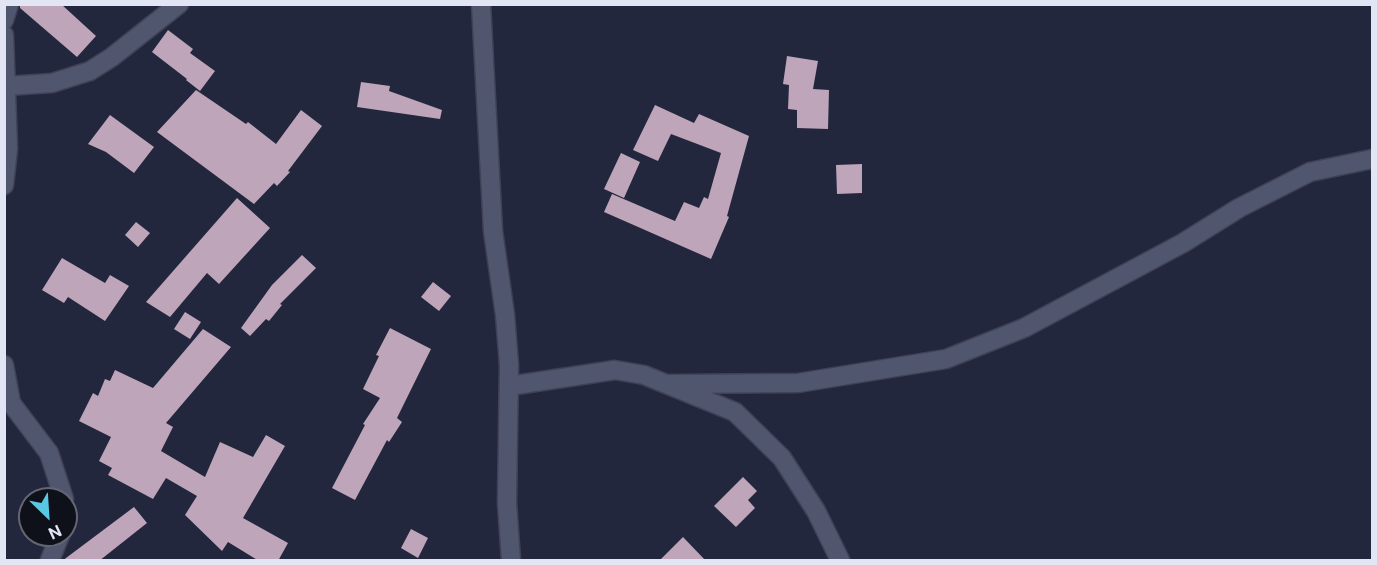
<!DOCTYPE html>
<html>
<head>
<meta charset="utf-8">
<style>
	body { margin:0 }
	#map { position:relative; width:1377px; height:565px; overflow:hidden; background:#23273d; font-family:"Public Sans",sans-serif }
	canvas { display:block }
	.frame { position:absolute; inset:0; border:6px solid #e2e5f4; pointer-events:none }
	.north { position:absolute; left:18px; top:487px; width:60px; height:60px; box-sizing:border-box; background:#0f111a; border:2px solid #636671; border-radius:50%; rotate:155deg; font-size:16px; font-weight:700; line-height:24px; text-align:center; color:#e2e5f4 }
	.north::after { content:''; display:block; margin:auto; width:21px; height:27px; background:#57c9e2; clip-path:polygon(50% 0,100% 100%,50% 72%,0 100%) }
</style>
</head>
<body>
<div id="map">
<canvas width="1377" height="565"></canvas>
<div class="frame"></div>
<div class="north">N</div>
</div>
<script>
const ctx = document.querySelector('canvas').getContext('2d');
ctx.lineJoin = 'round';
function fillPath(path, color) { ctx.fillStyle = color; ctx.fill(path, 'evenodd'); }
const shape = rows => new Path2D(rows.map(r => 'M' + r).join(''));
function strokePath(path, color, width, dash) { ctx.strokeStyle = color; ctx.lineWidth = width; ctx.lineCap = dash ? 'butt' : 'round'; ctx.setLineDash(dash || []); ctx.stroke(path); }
fillPath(shape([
	[20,4,61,4,96,36,77,57,20,8],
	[168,30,193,49,190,53,215,71,200,91,186,80,187,79,152,52],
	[787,56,818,61,813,89,829,90,828,129,797,128,797,110,788,109,789,85,783,84],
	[361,82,390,86,389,91,442,110,440,119,357,107],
	[196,90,246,124,248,122,276,144,301,110,322,126,288,171,290,172,277,186,274,183,254,204,157,132],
	[655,105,694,123,699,114,749,136,727,216,729,217,711,259,604,212,612,194,675,221,684,202,699,208,704,197,708,199,721,153,671,134,658,161,633,150],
	[110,115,154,147,134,173,106,152,88,144],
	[621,153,640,162,624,198,604,189],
	[862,164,862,193,837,194,836,165],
	[237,198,270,228,219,284,207,273,170,317,146,302],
	[136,222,150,233,138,247,125,235],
	[302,255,316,268,280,304,282,305,269,321,266,319,250,336,241,328,272,285],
	[62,258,105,283,110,275,129,286,105,321,68,297,64,303,42,290],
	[433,282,451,296,439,311,421,297],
	[185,312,201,322,190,339,174,329],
	[390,328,431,349,397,418,402,422,389,442,387,440,355,500,332,488,365,425,363,424,380,398,363,389,379,356,376,355],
	[203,329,231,347,166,423,173,427,161,451,205,477,220,442,253,457,266,435,285,446,243,518,288,543,278,561,259,561,228,542,222,551,185,515,197,496,166,478,153,499,108,475,112,468,99,461,111,437,79,421,93,393,98,396,105,379,110,381,115,370,153,388],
	[743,477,757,491,748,500,755,508,736,527,714,506],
	[134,507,147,523,99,561,62,561],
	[411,529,428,538,418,558,401,548],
	[683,537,706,561,659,561]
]), '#bea5ba');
const minor = shape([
	[481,4,493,231,505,315,509,365,507,503,511,560],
	[4,20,9,4],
	[4,35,8,149,4,185],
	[7,86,52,83,90,71,112,57,179,4],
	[4,365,11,403,49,453,64,499],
	[669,384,798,383,946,359,1024,328,1183,243,1239,208,1310,172,1372,159],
	[509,386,615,370,644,375,735,412,782,458,816,511,840,560],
	[50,560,60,535]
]);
strokePath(minor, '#3f4255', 21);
strokePath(minor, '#51566f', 18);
</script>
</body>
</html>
